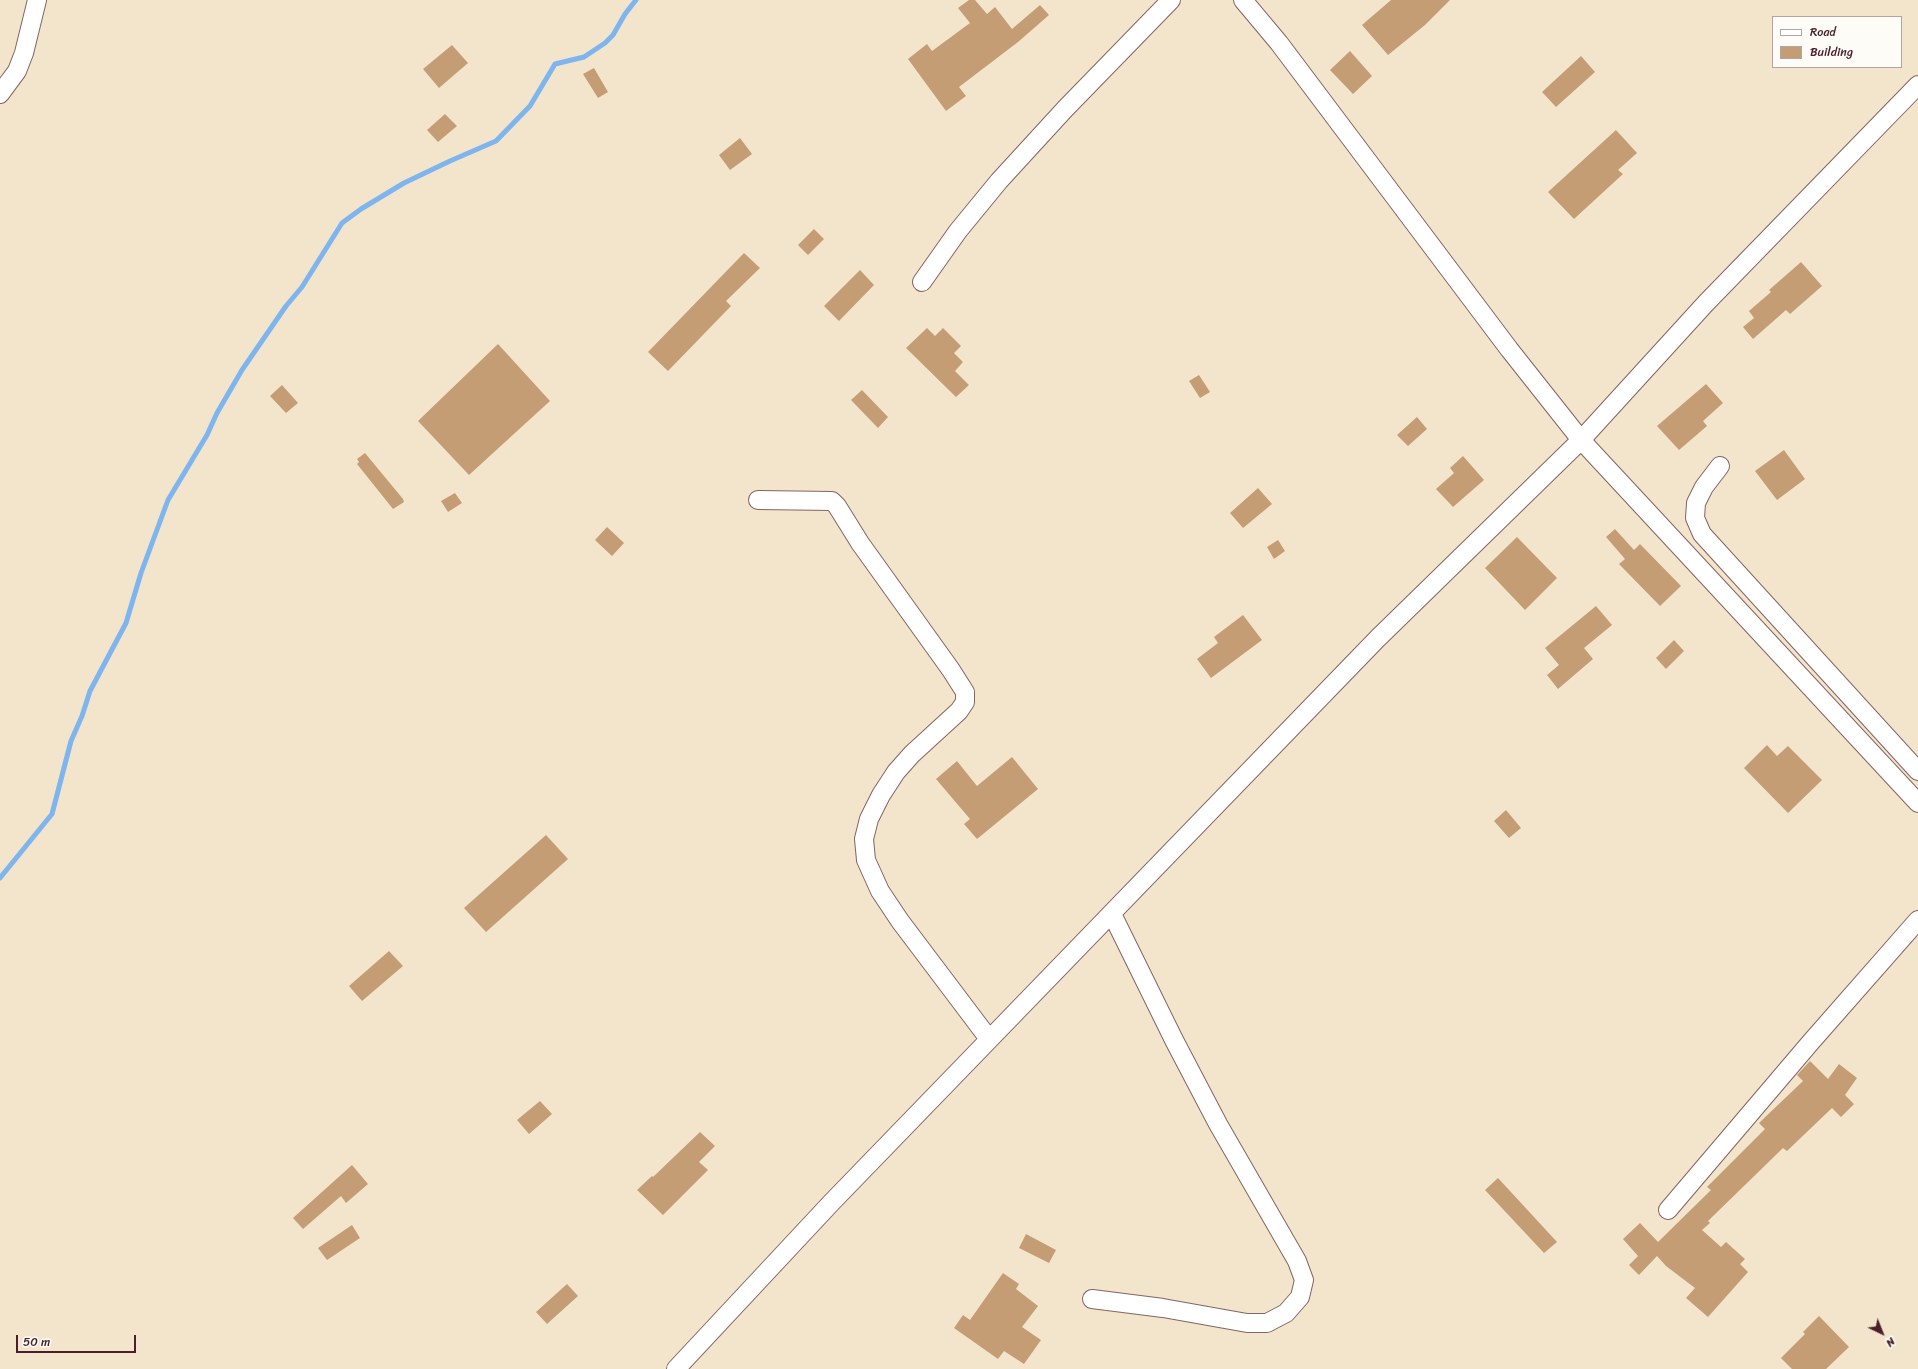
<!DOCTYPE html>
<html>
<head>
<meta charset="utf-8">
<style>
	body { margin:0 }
	#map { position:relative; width:1918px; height:1369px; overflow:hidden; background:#f2e5cb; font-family:Sriracha,sans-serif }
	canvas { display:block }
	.legend { position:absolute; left:1772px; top:16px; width:130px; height:52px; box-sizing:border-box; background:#fdfcf7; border:1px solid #b5a4a5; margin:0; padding:5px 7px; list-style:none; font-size:12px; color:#4a1f2b }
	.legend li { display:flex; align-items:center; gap:8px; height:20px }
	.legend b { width:20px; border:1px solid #b5a4a5 }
	.north { position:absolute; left:1862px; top:1313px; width:40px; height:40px; -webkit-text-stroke:3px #fdfcf7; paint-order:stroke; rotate:137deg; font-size:11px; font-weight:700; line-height:16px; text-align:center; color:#4a1f2b }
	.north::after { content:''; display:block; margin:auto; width:14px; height:18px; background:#4a1f2b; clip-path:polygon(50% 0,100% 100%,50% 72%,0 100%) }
	.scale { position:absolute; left:16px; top:1335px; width:120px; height:18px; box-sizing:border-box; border:2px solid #4a1f2b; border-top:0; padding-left:5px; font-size:12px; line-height:14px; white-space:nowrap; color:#4a1f2b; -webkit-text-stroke:3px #fdfcf7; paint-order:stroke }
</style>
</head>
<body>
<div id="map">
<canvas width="1918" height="1369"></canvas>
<ul class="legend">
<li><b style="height:5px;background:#fff"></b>Road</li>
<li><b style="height:11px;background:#c59d74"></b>Building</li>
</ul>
<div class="north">N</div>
<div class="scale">50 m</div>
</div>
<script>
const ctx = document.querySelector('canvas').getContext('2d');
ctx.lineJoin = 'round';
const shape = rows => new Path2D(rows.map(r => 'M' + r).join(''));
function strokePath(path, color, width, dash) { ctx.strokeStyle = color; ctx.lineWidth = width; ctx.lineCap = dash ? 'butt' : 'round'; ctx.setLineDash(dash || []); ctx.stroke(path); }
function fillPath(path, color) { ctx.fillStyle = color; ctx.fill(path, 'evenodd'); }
strokePath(shape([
	[0,878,52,814,71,741,82,716,90,691,126,623,141,573,168,500,207,435,217,413,242,370,286,306,302,287,342,223,361,209,404,183,450,161,496,141,530,106,555,64,584,57,605,43,613,35,625,14,636,0]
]), '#7fb5ee', 5);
fillPath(shape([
	[969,0,975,0,987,14,995,7,1012,29,1040,5,1049,15,1018,42,959,87,966,96,946,111,908,59,927,44,932,51,970,23,958,8],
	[1391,0,1450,0,1425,25,1388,55,1362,25],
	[452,45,468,63,439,88,423,69],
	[1350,51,1372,76,1353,94,1330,70],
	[1581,56,1595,72,1556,107,1542,92],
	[594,68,608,92,598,98,583,74],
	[445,114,457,126,438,142,427,130],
	[1616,130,1637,153,1618,170,1623,174,1574,219,1548,192],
	[740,138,752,154,730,170,719,155],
	[814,229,824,239,808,255,798,245],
	[744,253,760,268,726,301,731,306,668,371,648,352],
	[1801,262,1822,286,1790,314,1786,310,1753,339,1743,327,1754,318,1749,311,1771,292,1769,290],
	[860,270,874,285,839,321,824,306],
	[927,328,935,336,943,328,961,346,954,353,963,362,955,371,969,385,956,397,906,348],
	[498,344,550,401,469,475,418,421],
	[1199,375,1210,392,1200,398,1189,381],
	[1706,384,1723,403,1703,421,1707,426,1679,450,1657,426],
	[282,385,298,403,286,413,270,396],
	[862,390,888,417,878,428,851,400],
	[1417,417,1427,429,1408,446,1397,435],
	[1784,450,1805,479,1777,500,1755,471],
	[365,453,403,499,404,502,393,509,357,464,359,462,357,459],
	[1463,456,1484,480,1453,507,1436,489,1454,473,1450,468],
	[1258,488,1272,504,1243,528,1230,513],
	[455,493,462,503,448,512,441,501],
	[607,527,624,543,612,556,595,540],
	[1615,529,1634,550,1640,544,1681,586,1660,606,1619,564,1625,559,1606,537],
	[1517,537,1557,578,1525,610,1485,568],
	[1278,540,1285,551,1274,559,1267,547],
	[1596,606,1612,625,1584,648,1593,659,1558,689,1547,675,1559,665,1545,648],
	[1243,615,1262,640,1211,678,1197,659,1218,643,1214,637],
	[1674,640,1684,651,1666,669,1656,658],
	[1767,745,1777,756,1788,746,1822,780,1788,813,1744,768],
	[1012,757,1038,789,977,839,964,824,970,819,936,779,957,761,977,786],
	[1506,810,1521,828,1509,838,1494,821],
	[546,835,568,859,486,932,464,908],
	[389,951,403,966,362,1001,349,986],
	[1810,1061,1828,1079,1839,1064,1857,1078,1845,1095,1854,1104,1841,1117,1832,1108,1787,1151,1783,1148,1708,1221,1710,1223,1702,1230,1721,1247,1726,1242,1745,1259,1740,1264,1748,1272,1708,1317,1686,1298,1695,1288,1666,1266,1657,1256,1639,1275,1629,1265,1638,1256,1623,1239,1640,1223,1658,1242,1711,1190,1707,1187,1765,1129,1759,1123,1803,1081,1797,1075],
	[540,1101,552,1114,529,1134,517,1120],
	[700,1132,715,1146,699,1162,708,1170,663,1215,637,1190,652,1176,653,1177],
	[352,1165,368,1184,346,1203,341,1196,303,1229,293,1218],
	[1498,1178,1557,1242,1544,1253,1485,1190],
	[352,1225,360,1238,327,1260,318,1248],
	[1026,1234,1056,1250,1049,1263,1019,1248],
	[1003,1273,1019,1284,1016,1289,1038,1306,1022,1327,1041,1340,1024,1364,1004,1351,998,1359,954,1328,963,1315,970,1320],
	[567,1284,578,1296,547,1324,536,1312],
	[1819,1316,1849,1347,1826,1369,1792,1369,1781,1358,1805,1334,1803,1332]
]), '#c59d74');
const minor = shape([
	[1243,0,1279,43,1509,349,1581,440,1918,803],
	[0,94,17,71,24,53,37,0],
	[922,282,958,231,999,181,1065,109,1171,0],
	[1720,466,1704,487,1696,503,1695,518,1702,534,1918,771],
	[758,500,832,501,837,506,860,543,951,670,965,692,965,702,959,711,912,754,896,772,881,795,869,819,864,839,866,860,880,891,900,921,989,1039],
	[1668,1210,1810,1043,1918,920],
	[1092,1299,1163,1308,1247,1323,1267,1323,1286,1313,1300,1297,1304,1280,1297,1261,1218,1124,1174,1040,1112,914],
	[676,1369,831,1203,1378,638,1581,440,1706,303,1918,85]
]);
strokePath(minor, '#856463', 20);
strokePath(minor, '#fff', 18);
</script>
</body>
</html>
